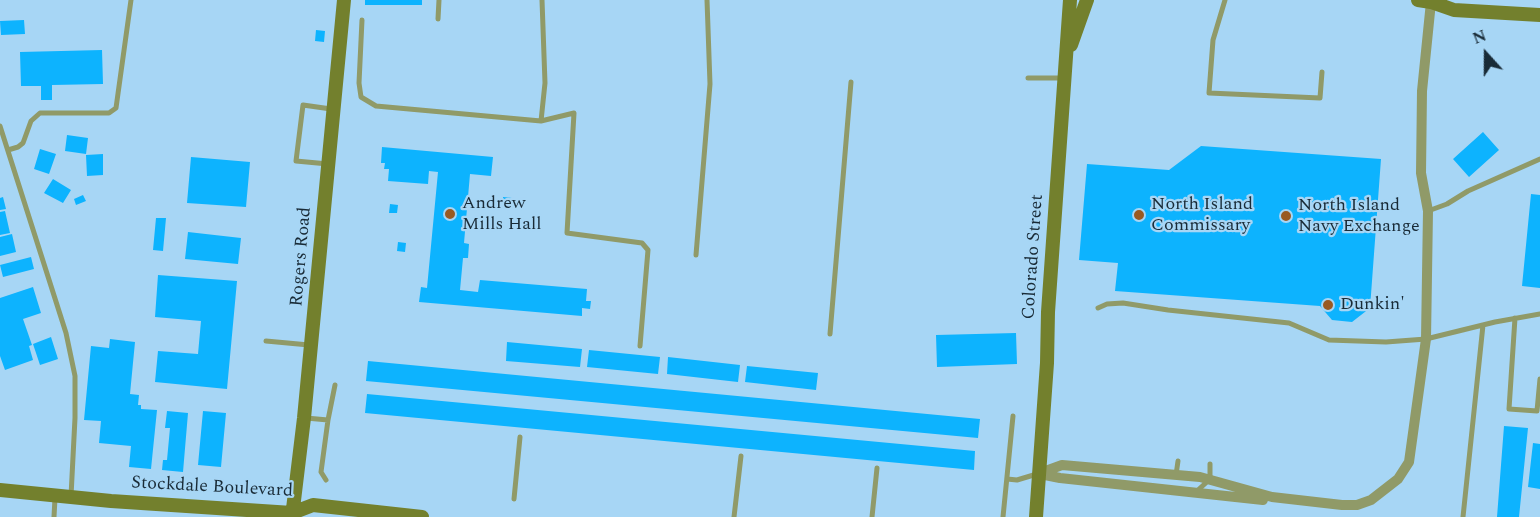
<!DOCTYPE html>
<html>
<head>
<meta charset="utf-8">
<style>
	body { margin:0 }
	#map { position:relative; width:1540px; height:517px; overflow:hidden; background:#a7d6f5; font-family:Spectral,serif }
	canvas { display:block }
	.north { position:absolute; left:1456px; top:24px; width:60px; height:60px; -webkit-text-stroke:4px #a7d6f5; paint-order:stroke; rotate:339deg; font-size:16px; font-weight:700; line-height:24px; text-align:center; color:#192b37 }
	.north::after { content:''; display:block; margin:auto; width:21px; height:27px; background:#192b37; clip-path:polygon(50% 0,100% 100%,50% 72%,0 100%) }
</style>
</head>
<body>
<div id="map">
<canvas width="1540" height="517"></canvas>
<div class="north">N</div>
</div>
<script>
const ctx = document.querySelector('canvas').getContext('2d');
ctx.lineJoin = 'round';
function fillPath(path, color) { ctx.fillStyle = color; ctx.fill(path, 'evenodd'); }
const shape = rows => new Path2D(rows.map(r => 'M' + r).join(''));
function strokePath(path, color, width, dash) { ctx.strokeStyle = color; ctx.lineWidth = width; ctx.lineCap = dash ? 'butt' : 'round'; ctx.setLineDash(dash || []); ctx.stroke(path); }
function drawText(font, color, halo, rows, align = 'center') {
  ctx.font = font + ' Spectral,serif'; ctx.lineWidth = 4.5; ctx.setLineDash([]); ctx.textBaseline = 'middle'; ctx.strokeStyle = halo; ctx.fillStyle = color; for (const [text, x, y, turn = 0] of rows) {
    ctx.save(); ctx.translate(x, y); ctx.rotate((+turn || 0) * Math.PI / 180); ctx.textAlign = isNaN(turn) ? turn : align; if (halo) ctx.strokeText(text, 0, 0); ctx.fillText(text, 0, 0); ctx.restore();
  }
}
fillPath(shape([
	[365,0,422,0,422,5,365,5],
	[24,20,25,34,1,35,0,21],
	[316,30,325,31,324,42,315,41],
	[102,50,103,84,52,85,52,100,41,100,41,86,21,86,20,52],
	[1483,132,1499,150,1469,177,1453,159],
	[67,135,88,138,86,154,65,151],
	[1201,146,1381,159,1370,308,1352,322,1332,320,1320,306,1115,291,1118,263,1079,260,1087,164,1169,170],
	[382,147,493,157,491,176,470,174,464,243,469,244,468,258,463,258,460,290,478,292,480,280,587,289,586,301,591,301,590,309,582,308,582,316,419,302,421,287,427,288,438,172,429,171,428,184,388,181,389,169,384,169,385,163,381,163],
	[40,149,56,154,49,174,34,169],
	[103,154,103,175,87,176,86,155],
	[191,157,250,162,246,207,187,203],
	[53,179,71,190,63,203,44,193],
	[1531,194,1540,195,1540,288,1522,286],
	[83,195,86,201,76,205,74,199],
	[3,197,6,209,0,210,0,198],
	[503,197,512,198,511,206,503,205],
	[390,204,398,205,397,213,389,213],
	[5,211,10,233,0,235,0,212],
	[156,218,166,218,163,251,153,250],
	[188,232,241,238,238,264,185,259],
	[12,234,16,252,0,256,0,237],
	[398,242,406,243,405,252,397,251],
	[31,257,34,269,3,277,0,265],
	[158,275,237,281,227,389,155,382,158,351,198,354,201,321,155,317],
	[33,287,41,313,23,319,32,345,29,346,33,360,5,370,0,356,0,298],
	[1016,333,1017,364,937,367,936,335],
	[51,337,58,359,40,365,33,344],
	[110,339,135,342,130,394,139,395,138,405,141,405,141,409,157,410,151,469,129,467,131,446,99,443,101,421,84,420,91,346,109,348],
	[507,342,582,349,580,367,506,361],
	[589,350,660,357,658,374,587,367],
	[668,357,740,365,738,382,667,374],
	[368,361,980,419,978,438,366,381],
	[747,366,818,373,816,390,745,382],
	[367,394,975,451,974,470,365,413],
	[167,411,188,413,183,472,162,470,163,460,167,460,170,428,165,428],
	[203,411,226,413,221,467,198,465],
	[1504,426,1528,428,1519,517,1497,517],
	[1533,443,1540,444,1540,489,1528,487]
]), '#0db3fe');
strokePath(shape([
	[1225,0,1213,40,1209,93,1320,98,1322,72],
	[438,19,439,0],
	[362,20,359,83,361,97,376,106,541,121,574,113,567,233,642,243,648,250,640,346],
	[1028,78,1062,78],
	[541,121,545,83,542,0],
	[0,126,66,333,75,376,75,418,71,496],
	[8,150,18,147,23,143,31,121,40,113,109,113,116,108,131,0],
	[328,164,296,161,303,105,331,109],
	[1428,211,1447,204,1468,191,1540,159],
	[696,255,710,84,707,0],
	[1098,308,1107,304,1123,303,1168,310,1289,323,1329,340,1386,342,1426,339,1495,322,1540,314],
	[1515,318,1509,409,1537,411,1540,379],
	[830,334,851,82],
	[266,341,309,345],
	[306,418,328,420],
	[1176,475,1178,461],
	[1007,479,1017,480,1037,474],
	[326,480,321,472,328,420,335,385],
	[1196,492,1210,479,1210,464],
	[514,499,520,437],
	[54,517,55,498],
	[734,517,741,456],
	[872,517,877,468],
	[1003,517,1013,416],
	[1463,517,1483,325]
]), '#909a68', 5);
strokePath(shape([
	[1040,473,1062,465,1200,477,1272,497,1342,505,1357,505,1371,500,1398,479,1409,462,1426,339,1428,211,1421,173,1422,91,1431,2],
	[1040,474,1060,478,1263,500]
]), '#909a68', 10);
strokePath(shape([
	[1418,0,1431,2,1454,10,1540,15],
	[1071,45,1087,0],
	[0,490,111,501,292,513,313,505,422,517],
	[292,517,304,418,344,0],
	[1036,517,1047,363,1048,312,1070,0]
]), '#73802d', 14);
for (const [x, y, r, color] of [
	[450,214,6,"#995a22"],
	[1139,215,6,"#995a22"],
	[1286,216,6,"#995a22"],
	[1328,305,6,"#995a22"]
]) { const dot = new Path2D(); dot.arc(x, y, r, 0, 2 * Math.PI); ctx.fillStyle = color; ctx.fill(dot); strokePath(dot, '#a7d6f5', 2); }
drawText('18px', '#192b37', '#a7d6f5', [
	["Andrew",462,204],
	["Mills Hall",462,225],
	["North Island",1151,205],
	["Commissary",1151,226],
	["North Island",1298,206],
	["Navy Exchange",1298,227],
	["Dunkin'",1340,305]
], 'left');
drawText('18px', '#192b37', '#a7d6f5', [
	["Rogers Road",302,257,-85],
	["Colorado Street",1034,257,-86],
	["Stockdale Boulevard",212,488,3]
]);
</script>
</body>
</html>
